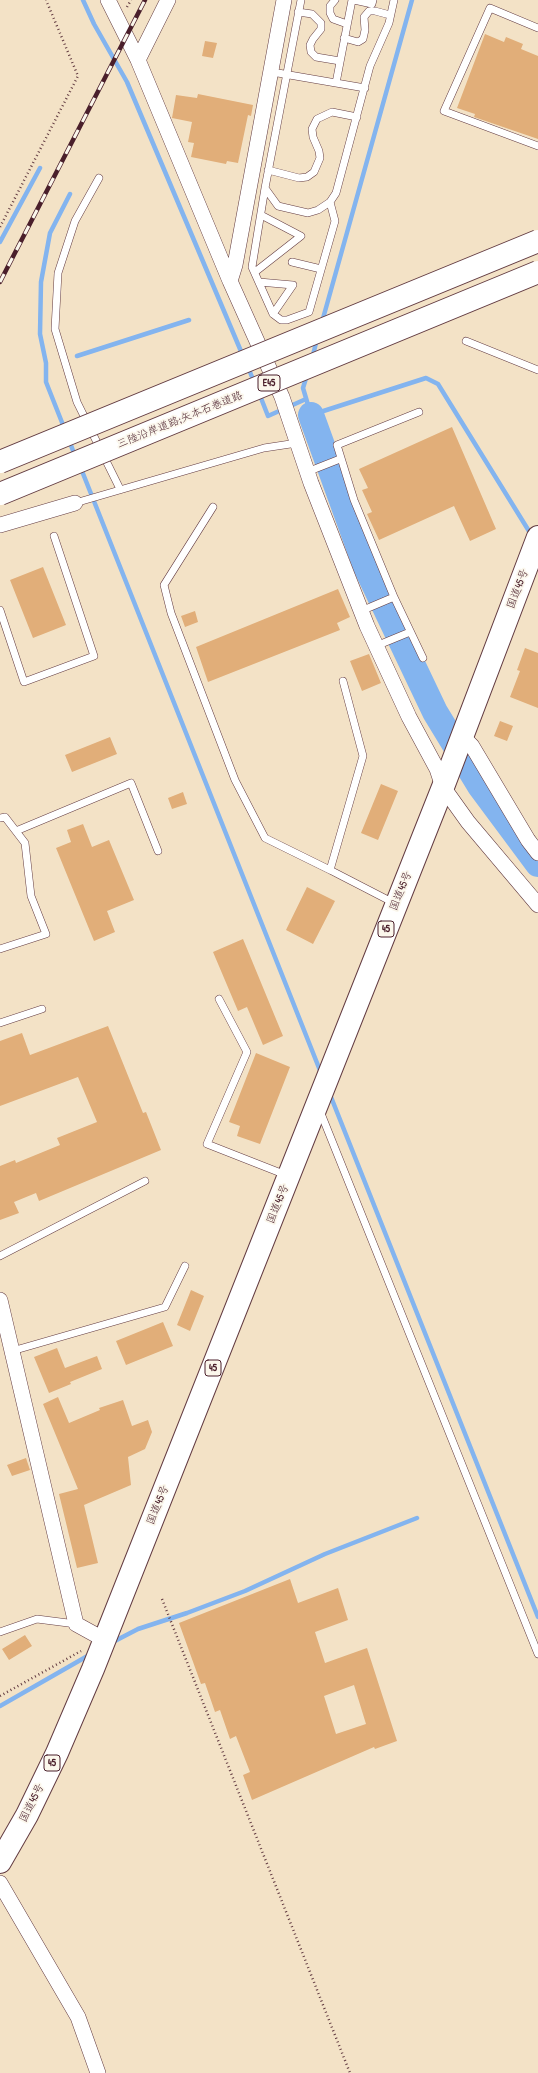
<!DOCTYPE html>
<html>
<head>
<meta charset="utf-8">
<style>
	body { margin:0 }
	canvas { display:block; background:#f3e2c6 }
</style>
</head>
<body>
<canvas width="538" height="2073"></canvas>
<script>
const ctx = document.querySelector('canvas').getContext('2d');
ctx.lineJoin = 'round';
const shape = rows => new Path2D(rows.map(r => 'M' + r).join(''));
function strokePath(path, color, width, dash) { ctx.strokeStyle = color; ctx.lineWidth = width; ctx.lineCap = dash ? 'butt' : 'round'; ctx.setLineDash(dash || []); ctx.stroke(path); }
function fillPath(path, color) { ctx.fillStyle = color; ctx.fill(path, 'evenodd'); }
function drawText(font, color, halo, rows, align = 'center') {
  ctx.font = font + ' "Patrick Hand","Klee One",sans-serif'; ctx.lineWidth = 3.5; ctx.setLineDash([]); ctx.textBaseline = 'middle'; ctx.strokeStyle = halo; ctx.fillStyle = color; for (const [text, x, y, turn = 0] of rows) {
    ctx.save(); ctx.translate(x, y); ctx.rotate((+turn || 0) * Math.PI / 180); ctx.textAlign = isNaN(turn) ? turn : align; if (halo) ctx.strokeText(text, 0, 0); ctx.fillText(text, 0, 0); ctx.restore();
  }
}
strokePath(shape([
	[83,0,94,24,127,82,243,356],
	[0,242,40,168],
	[322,322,412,0],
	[77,356,189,320],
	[312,359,317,339],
	[248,367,254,382],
	[307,375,303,388,311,415,426,378,438,384,532,536],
	[259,393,268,416,306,399],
	[65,430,46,382,46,363,40,334,41,282,50,233,70,194],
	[69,440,75,456],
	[80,466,321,1073],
	[329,1092,538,1617],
	[111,1643,138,1629,187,1613,245,1591,325,1554,417,1518],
	[0,1706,91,1654]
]), '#83b4ef', 4.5);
strokePath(shape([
	[311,415,366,567,435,712,480,786,538,864]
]), '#83b4ef', 26);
fillPath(shape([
	[485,34,504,42,506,37,523,44,521,49,538,56,538,139,474,117,475,114,457,108],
	[205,41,217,43,213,58,202,56],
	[198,94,253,105,251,116,248,115,238,163,227,161,226,164,191,157,194,143,188,142,192,122,172,118,176,95,197,98],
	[452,427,496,529,470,541,454,506,379,540,367,514,372,512,362,490,368,488,359,469],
	[43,567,66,625,33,638,10,580],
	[338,589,350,617,337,623,340,630,208,682,196,647],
	[195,611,198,622,185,627,181,616],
	[525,648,538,653,538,708,510,697,520,671,517,670],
	[369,654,381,683,362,691,350,661],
	[500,721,513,726,507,741,494,736],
	[110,737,117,754,72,772,65,755],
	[381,784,398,791,378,840,361,833],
	[183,792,187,804,172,809,168,798],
	[83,824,92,847,109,840,134,900,107,911,115,932,94,941,56,848,71,842,67,830],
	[307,887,335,901,313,944,286,930],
	[243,939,283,1036,263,1045,247,1007,238,1011,213,952],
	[108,1026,143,1113,146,1112,161,1150,39,1201,36,1193,14,1202,19,1213,0,1220,0,1166,15,1160,16,1163,60,1145,57,1138,97,1122,78,1077,0,1106,0,1041,22,1033,30,1055],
	[256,1053,290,1067,260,1144,237,1136,240,1126,229,1122],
	[191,1290,204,1296,190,1331,177,1325],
	[163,1322,173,1346,126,1365,116,1341],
	[57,1348,65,1368,97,1356,102,1369,70,1382,71,1384,49,1393,34,1357],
	[58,1397,69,1423,100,1410,99,1408,123,1400,132,1426,148,1420,152,1432,145,1449,128,1457,131,1485,84,1505,98,1563,77,1568,59,1494,78,1489,43,1404],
	[26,1458,30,1470,12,1476,7,1465],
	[290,1579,298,1603,338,1588,348,1620,315,1632,325,1663,367,1648,397,1741,375,1749,374,1747,252,1800,243,1775,250,1772,236,1736,230,1739,220,1710,215,1712,205,1683,201,1684,179,1623],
	[354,1685,366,1724,336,1734,324,1696],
	[25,1635,32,1646,9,1660,2,1649]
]), '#e1ae79');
const service = shape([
	[301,0,265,188,278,206,308,213,318,210,330,202,336,193,370,66,389,23,394,0],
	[335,0,330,6,330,13,333,19,347,24],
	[354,0,372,4,373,0],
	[298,12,312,14,321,23,321,29,313,39,310,45,311,52,316,57,340,61],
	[538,28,490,8,444,111,538,146],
	[344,38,358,42,363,39,365,30,364,17,369,11,375,11,390,15],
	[272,72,365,88],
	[336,83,352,0],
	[268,170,299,178,307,177,314,172,320,158,319,151,313,137,312,129,317,119,332,112,357,117],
	[99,178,75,221,58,273,55,329,77,402,120,489],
	[265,188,252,267,273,314,281,320,287,320,309,312,335,221,330,202],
	[292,262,321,269],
	[255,272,301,236,261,215],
	[259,282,293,285,273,314],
	[466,341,538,370],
	[419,412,337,445,354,500,394,597,423,658],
	[307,472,340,459],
	[75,503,264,448,297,443],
	[213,507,164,585,171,613,235,780,265,838,330,870],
	[0,610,24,682,94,656,54,536],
	[361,611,394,597],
	[376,646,410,632],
	[343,681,363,756,330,870,394,903],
	[0,818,5,817,25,843,31,896,46,934,0,949],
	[16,831,131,783,158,851],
	[219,999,247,1052,207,1144,286,1175],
	[0,1023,42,1009],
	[320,1111,538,1654],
	[0,1256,145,1181],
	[12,1351,165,1307,185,1266],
	[0,1632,37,1619,76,1624]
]);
const minor = shape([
	[108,0,138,60,230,281,282,397,311,483,367,626,409,717,437,769,443,787,468,822,538,905],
	[138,60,168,0],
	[230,281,235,265,284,0],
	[0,525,75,503],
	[462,736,472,746,528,840,538,853],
	[0,1300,76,1624,105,1640],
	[0,1883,78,2017,98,2073]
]);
const trunk = shape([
	[0,1862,27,1815,57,1753,93,1669,443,787,538,537]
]);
strokePath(service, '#633c42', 8);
strokePath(minor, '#633c42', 16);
strokePath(trunk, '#633c42', 24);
strokePath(shape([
	[127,7,131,0],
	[0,227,78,76,46,0],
	[162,1599,350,2073],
	[0,1696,81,1651]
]), '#633c42', 2.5, [1, 3]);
strokePath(service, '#fff', 7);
strokePath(minor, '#fff', 15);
strokePath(trunk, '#fff', 22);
const rail = shape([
	[0,282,145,0]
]);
strokePath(rail, '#4a1f2b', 4.5);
strokePath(rail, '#fbf7ec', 3, [9]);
const motorwayBridge = shape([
	[0,462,538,241],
	[0,494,538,272]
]);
strokePath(motorwayBridge, '#633c42', 24, []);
strokePath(motorwayBridge, '#fff', 22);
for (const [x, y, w] of [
	[269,383,22],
	[386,929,16],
	[213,1368,16],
	[52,1763,16]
]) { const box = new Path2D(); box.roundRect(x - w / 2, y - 8, w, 16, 3); ctx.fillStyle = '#fbf7ec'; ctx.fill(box); strokePath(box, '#4a1f2b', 1); }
drawText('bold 10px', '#4a1f2b', null, [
	["E45",269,383],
	["45",386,929],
	["45",213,1368],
	["45",52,1763]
]);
drawText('11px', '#4a1f2b', '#fbf7ec', [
	["三陸沿岸道路;矢本石巻道路",180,420,-22],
	["国道45号",518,589,-69],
	["国道45号",401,891,-68],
	["国道45号",278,1204,-68],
	["国道45号",158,1505,-68],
	["国道45号",32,1803,-63]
]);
</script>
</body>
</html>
